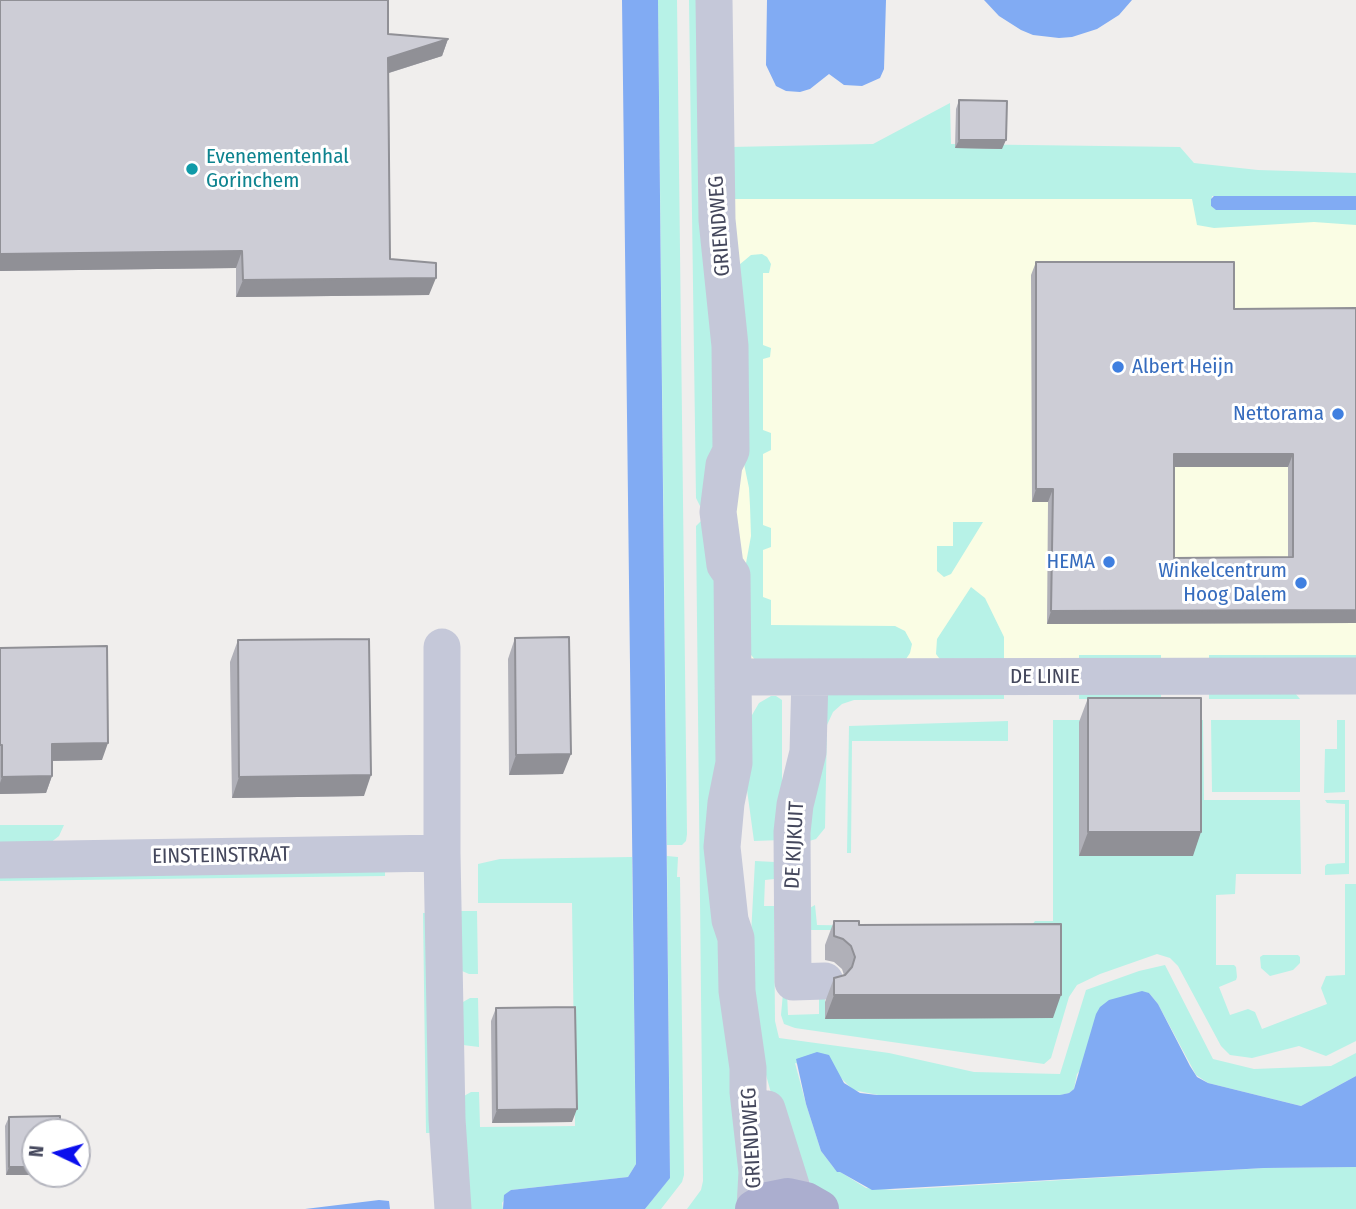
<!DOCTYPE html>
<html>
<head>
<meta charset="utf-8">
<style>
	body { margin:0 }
	#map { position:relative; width:1356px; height:1209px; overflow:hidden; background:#f0eeed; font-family:"Fira Sans Condensed",sans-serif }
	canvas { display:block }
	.north { position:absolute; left:21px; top:1118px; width:70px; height:70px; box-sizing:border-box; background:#fff; border:2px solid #b4b5be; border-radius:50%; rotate:275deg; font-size:19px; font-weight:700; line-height:28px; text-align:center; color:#44475c }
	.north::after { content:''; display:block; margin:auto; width:24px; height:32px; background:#0a0eed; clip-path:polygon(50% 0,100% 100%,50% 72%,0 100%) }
</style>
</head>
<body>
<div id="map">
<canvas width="1356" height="1209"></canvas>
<div class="north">N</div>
</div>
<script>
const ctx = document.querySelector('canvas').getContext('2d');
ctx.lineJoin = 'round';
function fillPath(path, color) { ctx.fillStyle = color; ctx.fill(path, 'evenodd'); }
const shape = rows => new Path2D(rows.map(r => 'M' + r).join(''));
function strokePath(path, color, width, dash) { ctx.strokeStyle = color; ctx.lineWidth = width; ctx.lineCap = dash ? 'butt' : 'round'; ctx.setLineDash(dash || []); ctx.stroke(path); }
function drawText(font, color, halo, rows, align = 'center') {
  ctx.font = font + ' "Fira Sans Condensed",sans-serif'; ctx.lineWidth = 6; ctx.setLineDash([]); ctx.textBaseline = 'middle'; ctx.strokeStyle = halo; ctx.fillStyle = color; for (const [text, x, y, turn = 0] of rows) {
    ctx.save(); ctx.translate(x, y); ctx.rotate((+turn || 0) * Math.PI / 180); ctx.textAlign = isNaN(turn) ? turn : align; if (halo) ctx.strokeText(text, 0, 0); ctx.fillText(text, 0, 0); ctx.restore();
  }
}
fillPath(shape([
	[1356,198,1356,662,712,662,732,199]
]), '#fafde4');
fillPath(shape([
	[658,0,677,0,687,834,686,841,682,845,667,845],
	[689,0,702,0,718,346,712,507,700,506,696,498],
	[950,103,951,144,1180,147,1194,163,1258,170,1356,173,1356,196,1212,196,1211,206,1217,210,1356,210,1356,225,1314,222,1214,228,1197,225,1192,199,732,199,731,147,873,144],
	[762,254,767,257,771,264,769,273,763,273,763,345,771,348,770,357,763,359,763,430,771,433,771,450,763,454,763,525,771,528,771,547,763,550,763,597,771,600,771,625,895,626,905,631,912,644,910,653,904,662,756,661,747,650,744,574,751,536,750,506,749,488,743,459,739,265,751,255],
	[713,519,749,1176,739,1209,687,1209,701,1190,703,1181,696,526,702,520],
	[953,522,983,522,951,574,944,577,937,571,937,546,953,546],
	[971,587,985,598,1004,637,1004,666,942,662,936,654,937,639],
	[1079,655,1161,655,1161,665,1079,666],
	[1209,655,1356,655,1356,665,1209,666],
	[1004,688,1004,699,854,700,842,704,833,712,827,725,825,828,816,839,809,841,820,722,829,691],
	[1209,688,1295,693,1300,699,1209,699],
	[1079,689,1161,689,1161,699,1079,699],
	[771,696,776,696,782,700,782,840,754,841,747,790,746,714,752,715,759,703],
	[1053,720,1203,720,1204,800,1300,800,1301,874,1236,874,1235,894,1216,895,1216,965,1234,965,1236,967,1237,977,1236,980,1219,987,1230,1015,1248,1009,1255,1012,1262,1029,1327,1004,1321,988,1326,976,1345,975,1345,884,1356,884,1356,1041,1326,1056,1299,1046,1252,1058,1230,1055,1221,1046,1178,966,1170,958,1157,954,1100,974,1077,985,1069,997,1051,1058,1044,1064,795,1028,784,1024,781,1015,783,993,787,993,788,1015,819,1014,819,993,825,993,825,1018,1032,925,1035,921,1053,921],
	[1211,720,1300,720,1300,792,1212,792],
	[1337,720,1345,720,1345,792,1324,793,1325,749,1337,749],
	[1008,721,1008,741,852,741,851,853,847,853,849,726],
	[1325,800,1349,800,1349,874,1325,875,1325,866,1327,864,1345,863,1345,804,1327,803],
	[0,825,64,825,59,836,50,843,0,845],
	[667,856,678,857,677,877,680,877,684,1175,682,1182,661,1209,645,1209,670,1177],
	[632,857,636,1164,628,1177,511,1190,502,1203,503,1209,469,1209,464,1096,471,1092,479,1092,480,1127,575,1126,572,903,478,903,478,864,500,859],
	[755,861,775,862,774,879,765,880,764,906,774,906,775,1021,779,1038,889,1053,974,1072,1060,1074,1086,990,1139,971,1165,965,1213,1059,1254,1069,1331,1066,1356,1053,1356,1076,1301,1106,1208,1083,1196,1075,1158,1004,1149,993,1077,1074,1074,1089,1069,1093,1061,1095,878,1095,853,1090,839,1076,795,1063,806,1104,821,1151,834,1168,866,1188,895,1190,1264,1168,1356,1167,1356,1209,835,1209,790,1161,761,1057,749,971],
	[385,869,385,876,0,881,0,871],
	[815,905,817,925,876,926,856,930,803,930,806,910],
	[460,911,477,911,478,974,469,974,462,971],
	[423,913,427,913,436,1133,426,1133],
	[1263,955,1298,955,1300,957,1300,963,1293,970,1270,976,1261,968,1260,957],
	[470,998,478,998,479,1047,463,1045,463,1002]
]), '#b7f2e7');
fillPath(shape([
	[622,0,658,0,670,1178,645,1209,503,1209,504,1195,511,1190,628,1177,636,1164],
	[767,0,886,0,884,69,880,78,862,86,844,85,829,74,810,89,800,92,786,91,776,86,766,65],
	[984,0,1132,0,1119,15,1097,29,1072,37,1059,38,1033,35,1021,30,999,16],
	[1214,196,1356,196,1356,210,1216,210,1211,206,1211,199],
	[1142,991,1149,993,1158,1004,1190,1066,1197,1077,1208,1083,1301,1106,1356,1076,1356,1167,1264,1168,872,1190,840,1172,837,1172,821,1151,806,1104,796,1059,817,1052,829,1055,844,1083,860,1093,877,1095,1060,1095,1069,1093,1074,1089,1096,1014,1100,1007,1109,1000],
	[379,1200,389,1201,390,1209,305,1209]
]), '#81abf3');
strokePath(shape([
	[714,0,717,220,730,346,731,451,724,465,718,512,725,565,732,575,733,677,734,763,726,803,722,847,730,920,736,938,737,991,748,1068,748,1092,757,1172,755,1208],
	[733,677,1356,676],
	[810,677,808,752,795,805,792,832,793,982,825,981],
	[442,853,447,1119,453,1209],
	[0,860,442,853,442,647],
	[767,1109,795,1198]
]), '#c5c8d9', 37);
strokePath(shape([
	[754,1209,768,1201,788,1197,806,1201,820,1209]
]), '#abaecf', 38);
fillPath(shape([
	[388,34,448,39,442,56,389,73,390,259,429,295,236,297,236,268,0,271],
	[959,100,1002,149,955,148,956,109],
	[1036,262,1234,309,1356,308,1356,623,1047,624,1048,502,1032,502,1031,275],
	[1174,467,1288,467,1288,557,1174,558],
	[515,638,563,774,509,775,508,659],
	[238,640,364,796,232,798,230,662],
	[0,648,102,760,52,761,52,776,46,793,0,794],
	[1088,698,1193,856,1079,856,1079,722],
	[834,921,859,925,1053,1018,825,1019,825,1002,834,978,844,975,842,969,834,962,825,960,825,945],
	[496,1008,572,1122,492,1123,491,1021],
	[9,1117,35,1132,35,1174,59,1174,57,1179,34,1179,34,1175,6,1175,5,1126]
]), '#b0b0b8');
fillPath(shape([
	[448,39,442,56,382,75,388,58],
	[959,140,1006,140,1002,149,955,148],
	[242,251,236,268,0,271,0,254],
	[436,278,429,295,236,297,243,280],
	[1174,454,1293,454,1288,467,1169,467],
	[1036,489,1053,489,1048,502,1032,502],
	[1356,610,1356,623,1047,624,1051,611],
	[108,743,102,760,45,761,52,744],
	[571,754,563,774,509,775,516,755],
	[371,775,364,796,232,798,239,777],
	[52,776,46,793,0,794,0,783,2,777],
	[1088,832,1201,832,1193,856,1079,856],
	[834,995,1061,995,1053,1018,825,1019],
	[577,1109,572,1122,492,1123,497,1110],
	[9,1167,35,1167,35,1174,34,1175,6,1175],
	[36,1174,59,1174,57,1179,34,1179]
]), '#909096');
const building = shape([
	[0,0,388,0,388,34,448,39,388,58,390,259,436,263,436,278,243,280,242,251,0,254,0,0],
	[959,100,1007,101,1006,140,959,140,959,100],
	[1036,262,1234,262,1234,309,1356,308,1356,610,1051,611,1053,489,1036,489,1036,262],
	[1174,454,1293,454,1293,557,1174,558,1174,454],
	[569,637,571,754,516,755,515,638,569,637],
	[369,639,371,775,239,777,238,640,369,639],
	[107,646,108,743,52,744,52,776,2,777,2,745,0,745,0,648,107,646],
	[1088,698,1201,698,1201,832,1088,832,1088,698],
	[834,921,859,921,859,925,1061,924,1061,995,834,995,834,978,845,975,852,967,855,957,851,946,843,939,834,936,834,921],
	[575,1007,577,1109,497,1110,496,1008,575,1007],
	[60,1116,60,1132,35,1132,35,1167,9,1167,9,1117,60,1116]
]);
fillPath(building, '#cdcdd6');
strokePath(building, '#909096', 2);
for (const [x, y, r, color] of [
	[192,169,7,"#0f9aa8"],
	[1118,367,7,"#3f7fe0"],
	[1338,414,7,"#3f7fe0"],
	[1109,562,7,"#3f7fe0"],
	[1301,583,7,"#3f7fe0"]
]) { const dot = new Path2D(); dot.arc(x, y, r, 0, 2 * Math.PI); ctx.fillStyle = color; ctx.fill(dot); strokePath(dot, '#fff', 2.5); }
drawText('21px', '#0d838f', '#fff', [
	["Evenementenhal",206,157],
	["Gorinchem",206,181]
], 'left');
drawText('21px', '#44475c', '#fff', [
	["GRIENDWEG",720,226,-94],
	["DE LINIE",1045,677],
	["DE KIJKUIT",795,845,-87],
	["EINSTEINSTRAAT",221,856,-1],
	["GRIENDWEG",752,1138,-93]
]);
drawText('21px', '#366cbe', '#fff', [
	["Albert Heijn",1132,367,"left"],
	["Nettorama",1324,414],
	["HEMA",1095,562],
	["Winkelcentrum",1287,571],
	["Hoog Dalem",1287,595]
], 'right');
</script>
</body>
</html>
